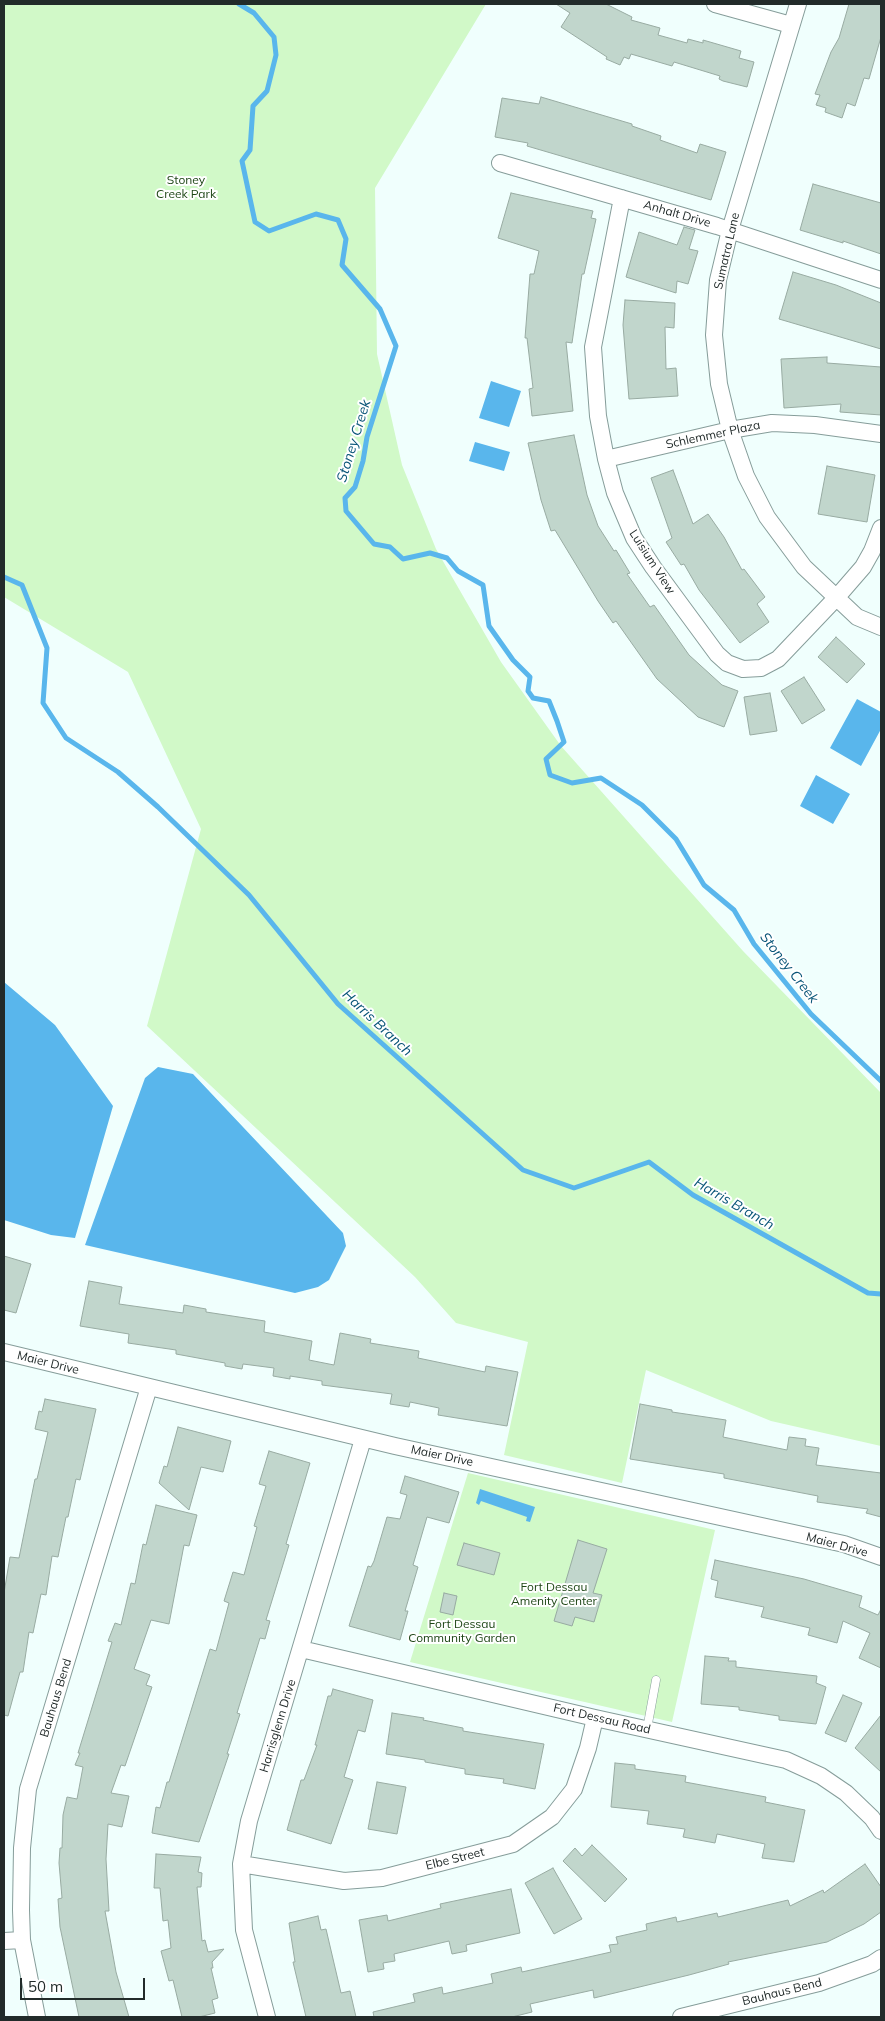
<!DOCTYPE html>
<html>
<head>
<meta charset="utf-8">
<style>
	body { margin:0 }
	#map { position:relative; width:885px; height:2021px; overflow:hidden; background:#f0fffd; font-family:Mulish,sans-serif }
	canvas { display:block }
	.frame { position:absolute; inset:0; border:5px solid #222b2a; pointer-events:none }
	.scale { position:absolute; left:20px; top:1978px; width:125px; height:22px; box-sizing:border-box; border:2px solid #222b2a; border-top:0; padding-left:6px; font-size:15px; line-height:18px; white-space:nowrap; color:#222b2a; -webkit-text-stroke:4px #fff; paint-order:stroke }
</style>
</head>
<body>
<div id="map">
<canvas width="885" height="2021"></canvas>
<div class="frame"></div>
<div class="scale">50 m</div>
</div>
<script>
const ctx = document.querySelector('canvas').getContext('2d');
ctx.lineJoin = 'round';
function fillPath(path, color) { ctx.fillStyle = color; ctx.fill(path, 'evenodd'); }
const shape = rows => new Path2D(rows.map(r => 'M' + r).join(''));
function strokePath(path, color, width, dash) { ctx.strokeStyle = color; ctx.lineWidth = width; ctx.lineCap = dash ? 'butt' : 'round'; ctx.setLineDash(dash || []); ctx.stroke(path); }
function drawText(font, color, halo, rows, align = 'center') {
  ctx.font = font + ' Mulish,sans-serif'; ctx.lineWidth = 4; ctx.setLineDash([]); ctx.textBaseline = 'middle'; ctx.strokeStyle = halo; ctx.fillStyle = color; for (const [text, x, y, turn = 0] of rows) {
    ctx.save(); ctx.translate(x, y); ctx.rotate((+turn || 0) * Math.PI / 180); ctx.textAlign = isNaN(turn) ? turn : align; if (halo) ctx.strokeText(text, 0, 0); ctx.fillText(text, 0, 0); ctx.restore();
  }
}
fillPath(shape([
	[4,4,486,4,375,188,377,354,402,465,436,549,501,662,561,746,743,951,881,1093,881,1446,771,1421,646,1370,622,1483,504,1455,528,1342,456,1323,415,1277,147,1026,201,829,128,672,4,597],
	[468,1473,715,1530,672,1722,410,1662]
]), '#d1f9c8');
fillPath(shape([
	[491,381,521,391,509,427,479,418],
	[475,442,510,452,504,471,469,461],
	[857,699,881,712,881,729,861,766,830,748],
	[816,775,850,794,833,824,800,806],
	[4,982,55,1025,113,1106,75,1238,51,1235,4,1220],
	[158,1067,193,1074,343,1233,346,1246,329,1280,318,1287,295,1293,85,1245,145,1078],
	[480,1489,535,1507,530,1522,526,1521,527,1517,481,1501,479,1505,476,1503]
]), '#59b6ec');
strokePath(shape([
	[239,4,254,13,274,37,276,55,267,91,253,106,250,150,242,161,255,222,269,231,316,214,338,220,346,239,342,265,380,309,396,346,367,437,363,461,355,487,345,498,346,511,374,544,390,547,403,559,430,553,447,558,458,571,483,585,489,626,513,660,530,677,528,691,533,698,549,701,557,721,564,742,546,759,550,775,572,783,601,778,642,805,676,839,704,885,734,910,754,944,811,1014,881,1081],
	[4,577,22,585,47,648,43,703,66,738,118,772,158,807,249,895,338,1004,523,1170,574,1188,649,1162,693,1195,868,1293,881,1294]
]), '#59b6ec', 5);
const building = shape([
	[556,4,606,4,632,17,631,20,660,28,658,35,687,43,688,39,703,43,703,40,741,51,739,58,754,62,747,87,723,81,719,79,720,76,674,62,672,66,631,54,629,59,624,57,620,65,606,59,607,57,561,27,570,13,556,4],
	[849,4,881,4,881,37,869,79,864,78,855,106,847,103,842,118,825,112,826,108,816,105,820,95,815,94,831,52,839,38,849,4],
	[541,97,632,124,632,126,661,136,660,140,697,153,700,144,726,152,711,200,527,146,528,143,495,137,502,98,539,104,541,97],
	[813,184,881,203,881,254,843,241,843,243,800,230,813,184],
	[511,193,593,211,591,218,596,219,584,274,582,274,572,343,566,342,573,411,532,416,529,389,533,388,527,338,525,338,530,274,534,274,539,251,498,238,511,193],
	[684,227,695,230,689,249,698,251,688,284,677,281,676,293,626,277,639,232,677,245,684,227],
	[793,272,836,285,881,303,881,349,779,319,793,272],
	[625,300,675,303,674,328,665,327,666,369,676,368,678,396,629,399,623,325,625,300],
	[827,357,827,363,881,367,881,415,840,412,841,404,784,408,781,359,827,357],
	[574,435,587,495,598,526,614,551,616,550,630,573,627,574,650,607,654,605,689,655,722,685,738,691,724,727,698,717,657,679,616,621,613,623,598,601,555,530,551,531,541,500,528,443,574,435],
	[827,466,875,475,867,522,818,514,827,466],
	[673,470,693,524,708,514,724,537,742,570,744,569,765,597,757,604,769,622,740,643,699,590,684,564,681,565,666,542,672,538,651,478,673,470],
	[836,637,865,664,847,683,818,657,836,637],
	[804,677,825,710,802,724,781,691,804,677],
	[770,693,777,731,750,735,744,697,770,693],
	[4,1256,31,1264,16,1313,4,1310,4,1256],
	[89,1281,122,1287,119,1304,183,1313,184,1305,206,1309,206,1312,265,1321,264,1332,312,1341,309,1360,334,1365,340,1333,371,1339,370,1343,419,1351,418,1358,485,1372,486,1366,518,1372,507,1426,438,1415,439,1408,410,1402,409,1407,390,1404,392,1394,322,1385,322,1381,290,1376,290,1379,273,1376,274,1368,243,1364,242,1369,225,1366,225,1363,176,1354,176,1350,128,1343,129,1334,80,1326,89,1281],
	[45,1399,96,1409,80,1480,76,1479,68,1517,66,1517,58,1557,52,1556,46,1595,41,1594,33,1633,29,1632,23,1672,20,1672,8,1716,4,1715,4,1593,10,1557,19,1558,35,1479,37,1479,48,1432,35,1429,39,1411,42,1412,45,1399],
	[640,1404,672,1410,672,1412,726,1420,723,1437,787,1450,789,1437,806,1439,805,1446,819,1448,816,1465,881,1473,881,1517,866,1513,868,1509,817,1502,818,1496,724,1478,724,1474,630,1459,640,1404],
	[178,1427,231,1441,223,1472,201,1467,189,1510,159,1483,164,1466,167,1467,178,1427],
	[269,1451,310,1463,286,1544,289,1545,266,1620,270,1621,265,1639,260,1638,237,1713,240,1714,227,1754,229,1754,199,1842,152,1833,156,1807,160,1808,167,1782,169,1782,210,1649,216,1651,229,1603,224,1601,233,1572,244,1575,257,1527,254,1526,266,1486,259,1484,269,1451],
	[405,1476,459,1492,449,1523,427,1517,413,1565,418,1567,405,1611,408,1611,400,1640,349,1626,368,1566,371,1567,374,1561,387,1517,400,1519,407,1495,400,1493,405,1476],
	[156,1505,197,1515,189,1546,184,1545,169,1624,151,1620,134,1669,150,1675,146,1685,152,1687,125,1766,121,1765,111,1793,129,1796,122,1827,108,1824,106,1859,109,1911,105,1911,116,1972,129,2017,79,2017,60,1927,58,1899,62,1898,59,1863,60,1848,62,1848,63,1815,67,1797,77,1799,83,1767,75,1765,80,1753,78,1753,112,1642,108,1641,115,1623,121,1625,131,1583,135,1584,143,1544,146,1545,156,1505],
	[578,1540,607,1549,593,1593,602,1595,594,1622,575,1617,572,1626,554,1621,578,1540],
	[464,1543,500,1553,494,1575,457,1565,464,1543],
	[715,1560,804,1579,862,1596,859,1607,878,1615,881,1609,881,1668,859,1658,870,1633,843,1621,837,1643,808,1635,810,1628,761,1617,764,1607,715,1597,718,1581,711,1579,715,1560],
	[444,1593,457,1596,453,1615,440,1612,444,1593],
	[705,1656,729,1658,728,1661,736,1661,736,1667,817,1676,816,1683,826,1687,816,1724,779,1720,779,1716,739,1710,739,1707,701,1704,705,1656],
	[333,1689,373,1700,365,1732,358,1730,344,1777,353,1780,331,1844,287,1830,301,1780,304,1780,317,1745,315,1745,328,1696,331,1696,333,1689],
	[843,1695,862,1703,846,1742,825,1733,843,1695],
	[392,1713,424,1718,423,1720,463,1728,463,1731,544,1744,535,1789,503,1783,504,1779,465,1774,465,1769,425,1762,425,1760,386,1754,392,1713],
	[881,1715,881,1772,855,1748,881,1715],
	[615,1763,635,1765,635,1769,686,1776,685,1782,766,1797,765,1802,805,1810,794,1862,762,1858,765,1844,717,1834,715,1843,683,1837,685,1829,647,1824,649,1811,611,1807,615,1763],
	[377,1782,406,1787,397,1834,368,1829,377,1782],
	[592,1845,627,1879,605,1902,563,1861,575,1848,582,1856,592,1845],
	[156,1854,201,1857,198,1872,202,1873,201,1887,197,1887,202,1941,205,1940,208,1952,224,1949,212,1962,213,1968,211,1968,218,1998,212,2000,215,2013,199,2017,182,2017,173,1980,169,1981,161,1951,171,1948,168,1920,163,1921,160,1888,154,1888,156,1854],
	[865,1864,881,1887,881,1912,864,1924,827,1942,728,1962,729,1964,689,1975,594,1998,593,1990,530,2004,532,2012,512,2017,374,2017,373,2012,415,2002,413,1994,442,1987,443,1994,493,1983,491,1974,521,1967,522,1972,611,1952,609,1945,618,1944,616,1937,647,1930,646,1924,676,1917,677,1922,717,1913,718,1917,788,1900,790,1906,823,1890,824,1893,865,1864],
	[553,1868,582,1919,554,1934,525,1883,553,1868],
	[511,1889,520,1933,466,1945,467,1951,452,1954,449,1941,394,1954,395,1961,383,1963,384,1969,368,1972,359,1920,387,1915,388,1921,441,1908,440,1904,511,1889],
	[318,1916,321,1930,326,1929,341,1993,350,1991,356,2017,306,2017,293,1962,295,1962,289,1923,318,1916]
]);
fillPath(building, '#c1d6cc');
strokePath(building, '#98aba2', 1);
const lane = shape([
	[647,1729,656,1680]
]);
const street = shape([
	[715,4,791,25],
	[798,4,730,230,718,280,714,335,719,384,730,430,746,476,767,517,804,567,857,617,881,627],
	[500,163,717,226,881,280],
	[622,198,593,347,598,416,606,459,615,493,634,538,653,567,717,654,727,663,743,669,761,668,778,659,837,597,863,567,872,551,881,528],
	[606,459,730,430,772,423,815,425,881,434],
	[4,1352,395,1446,844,1544,881,1557],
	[301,1649,595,1718,786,1760,821,1776,846,1793,872,1818,881,1831],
	[241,1864,344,1881,382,1878,513,1844,552,1817,574,1789,588,1748,595,1718],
	[4,1941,22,1940],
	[37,2017,22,1940,21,1910,22,1848,28,1789,149,1387],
	[267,2017,244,1930,241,1864,249,1821,363,1439],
	[681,2017,819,1983,872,1964,881,1958]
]);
strokePath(lane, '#869d9a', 9);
strokePath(street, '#869d9a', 18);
strokePath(lane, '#fff', 8);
strokePath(street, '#fff', 16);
drawText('12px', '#1e4616', '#fff', [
	["Stoney",186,180],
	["Creek Park",186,194],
	["Fort Dessau",554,1587],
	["Amenity Center",554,1601],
	["Fort Dessau",462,1624],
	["Community Garden",462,1638]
]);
drawText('12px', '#222b2a', '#fff', [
	["Anhalt Drive",677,214,16],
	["Sumatra Lane",727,251,-77],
	["Schlemmer Plaza",713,435,-12],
	["Luisium View",652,562,57],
	["Maier Drive",48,1363,14],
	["Maier Drive",442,1456,12],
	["Maier Drive",837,1545,15],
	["Bauhaus Bend",56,1698,-73],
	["Fort Dessau Road",602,1719,13],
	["Harrisglenn Drive",278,1726,-73],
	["Elbe Street",455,1859,-14],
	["Bauhaus Bend",782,1992,-14]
]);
drawText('italic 14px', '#085477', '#fff', [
	["Stoney Creek",354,441,-73],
	["Stoney Creek",789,968,52],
	["Harris Branch",377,1023,43],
	["Harris Branch",734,1204,30]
]);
</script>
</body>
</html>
